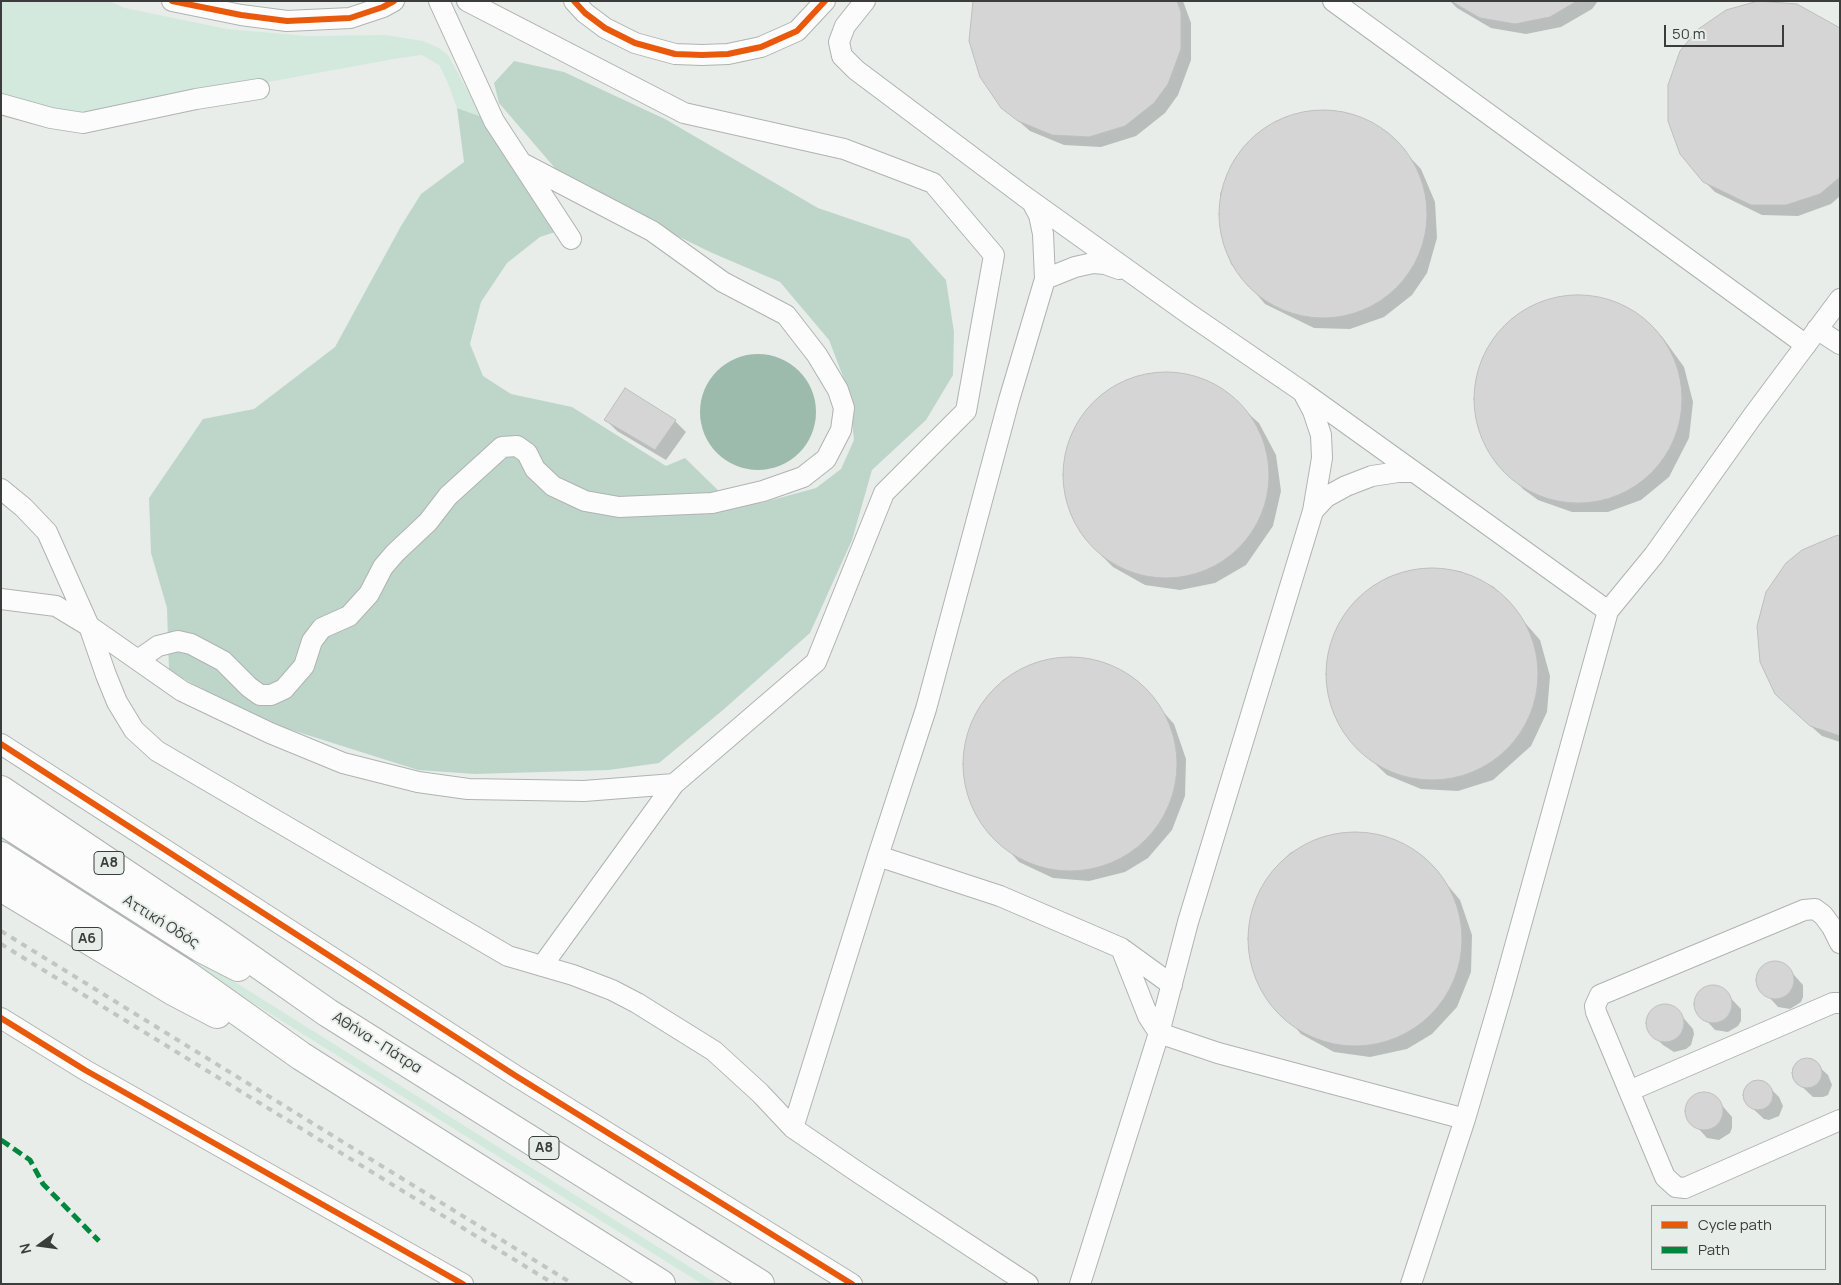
<!DOCTYPE html>
<html>
<head>
<meta charset="utf-8">
<style>
	body { margin:0 }
	#map { position:relative; width:1841px; height:1285px; overflow:hidden; background:#e8edea; font-family:Manrope,sans-serif }
	canvas { display:block }
	.frame { position:absolute; inset:0; border:2px solid #3a3d3b; pointer-events:none }
	.legend { position:absolute; left:1651px; top:1205px; width:175px; height:65px; box-sizing:border-box; background:#e7eeea; border:1px solid #a2a7a4; margin:0; padding:6px 9px; list-style:none; font-size:15px; color:#3a3d3b }
	.legend li { display:flex; align-items:center; gap:10px; height:25px }
	.legend b { width:25px; border:1px solid #a2a7a4 }
	.north { position:absolute; left:15px; top:1220px; width:50px; height:50px; -webkit-text-stroke:4px #e7eeea; paint-order:stroke; rotate:256deg; font-size:14px; font-weight:700; line-height:20px; text-align:center; color:#3a3d3b }
	.north::after { content:''; display:block; margin:auto; width:18px; height:22px; background:#3a3d3b; clip-path:polygon(50% 0,100% 100%,50% 72%,0 100%) }
	.scale { position:absolute; left:1664px; top:25px; width:120px; height:22px; box-sizing:border-box; border:2px solid #3a3d3b; border-top:0; padding-left:6px; font-size:15px; line-height:18px; white-space:nowrap; color:#3a3d3b; -webkit-text-stroke:4px #e7eeea; paint-order:stroke }
</style>
</head>
<body>
<div id="map">
<canvas width="1841" height="1285"></canvas>
<div class="frame"></div>
<ul class="legend">
<li><b style="height:6px;background:#e8590c"></b>Cycle path</li>
<li><b style="height:6px;background:#00873e"></b>Path</li>
</ul>
<div class="north">N</div>
<div class="scale">50 m</div>
</div>
<script>
const ctx = document.querySelector('canvas').getContext('2d');
ctx.lineJoin = 'round';
function fillPath(path, color) { ctx.fillStyle = color; ctx.fill(path, 'evenodd'); }
const shape = rows => new Path2D(rows.map(r => 'M' + r).join(''));
function strokePath(path, color, width, dash) { ctx.strokeStyle = color; ctx.lineWidth = width; ctx.lineCap = dash ? 'butt' : 'round'; ctx.setLineDash(dash || []); ctx.stroke(path); }
function drawText(font, color, halo, rows, align = 'center') {
  ctx.font = font + ' Manrope,sans-serif'; ctx.lineWidth = 4; ctx.setLineDash([]); ctx.textBaseline = 'middle'; ctx.strokeStyle = halo; ctx.fillStyle = color; for (const [text, x, y, turn = 0] of rows) {
    ctx.save(); ctx.translate(x, y); ctx.rotate((+turn || 0) * Math.PI / 180); ctx.textAlign = isNaN(turn) ? turn : align; if (halo) ctx.strokeText(text, 0, 0); ctx.fillText(text, 0, 0); ctx.restore();
  }
}
fillPath(shape([
	[1,1,109,1,125,8,227,29,307,36,386,35,423,41,439,48,448,55,482,117,457,108,447,81,439,65,422,55,399,58,219,91,84,119,1,100],
	[1,832,195,957,717,1284,702,1284,191,964,1,842]
]), '#d3e9dd');
fillPath(shape([
	[514,61,564,72,665,119,818,208,909,239,946,280,954,332,953,375,926,420,872,470,852,540,810,633,723,710,659,763,609,770,475,774,418,770,263,721,169,671,167,608,151,553,149,498,203,419,254,409,335,347,401,226,421,194,464,162,457,108,482,117,555,232,540,237,507,263,481,302,470,344,483,376,511,394,572,407,666,466,685,458,725,497,761,503,816,488,841,469,854,440,849,392,829,340,780,282,710,252,566,181,499,103,494,83]
]), '#bed6ca');
fillPath(shape([
	'700 412a58 58 0 1 1 116 0a58 58 0 1 1-116 0Z'
]), '#9dbbac');
fillPath(shape([
	[975,1,1183,1,1191,23,1191,60,1178,95,1165,113,1136,136,1101,147,1064,145,1030,131,1002,107],
	[1450,1,1598,1,1592,9,1561,27,1526,34,1491,28,1457,8],
	[1840,30,1840,196,1831,204,1798,216,1762,215,1715,192,1704,181],
	[1310,111,1346,113,1385,131,1421,169,1435,202,1437,238,1427,273,1412,295,1384,317,1350,329,1314,328,1265,304,1231,264,1220,230,1220,194,1234,160,1247,143,1276,121],
	[1566,296,1601,298,1634,312,1652,326,1663,338,1684,367,1693,402,1689,438,1669,477,1641,500,1608,512,1572,512,1538,500,1523,489,1488,450,1476,416,1477,380,1489,346,1503,328,1531,306],
	[1148,374,1184,374,1217,386,1259,423,1276,455,1281,491,1273,526,1246,565,1215,583,1180,590,1145,585,1113,567,1102,556,1083,536,1068,504,1064,468,1072,433,1092,404,1114,386],
	[606,420,675,421,686,432,666,460,617,431],
	[1840,536,1840,742,1822,736,1787,705],
	[1424,568,1460,571,1494,587,1540,640,1550,676,1547,712,1531,746,1493,780,1458,791,1421,789,1387,775,1349,739,1338,722,1328,687,1329,650,1344,616,1369,589,1388,577],
	[1069,657,1105,663,1137,682,1174,724,1186,759,1185,796,1172,830,1148,858,1125,872,1089,881,1053,878,1019,862,977,815,965,780,965,743,979,708,1003,680,1033,664],
	[1357,832,1393,839,1425,858,1460,900,1472,935,1471,972,1457,1007,1432,1034,1407,1049,1370,1057,1334,1052,1301,1034,1260,987,1249,952,1251,915,1265,881,1290,853,1320,838],
	[1773,962,1785,965,1803,985,1803,997,1801,1002,1790,1009,1778,1007,1759,986,1758,980,1762,968],
	[1711,986,1722,989,1741,1009,1741,1021,1738,1026,1728,1032,1715,1030,1696,1009,1695,1003,1700,992],
	[1663,1005,1675,1008,1693,1029,1694,1034,1691,1045,1686,1049,1674,1052,1663,1045,1652,1034,1648,1022,1652,1011],
	[1807,1060,1816,1064,1828,1075,1832,1085,1828,1095,1823,1097,1813,1097,1797,1082,1794,1072,1798,1064],
	[1758,1082,1768,1086,1779,1097,1783,1106,1779,1116,1769,1120,1764,1119,1748,1104,1745,1094,1749,1085],
	[1702,1093,1714,1096,1732,1117,1732,1128,1730,1133,1719,1140,1707,1138,1688,1117,1687,1111,1691,1099]
]), '#0003');
const building = shape([
	[973,1,1177,1,1181,12,1181,49,1168,84,1154,103,1125,126,1089,137,1052,135,1018,121,1001,108,980,77,969,41,973,1],
	[1451,1,1577,1,1550,17,1515,24,1480,18,1451,1],
	[1758,1,1797,4,1840,28,1840,177,1820,194,1786,205,1751,205,1703,182,1680,154,1668,121,1668,85,1680,51,1697,30,1726,10,1758,1],
	'1219 214a104 104 0 1 1 208 0a104 104 0 1 1-208 0Z',
	'1474 399a104 104 0 1 1 208 0a104 104 0 1 1-208 0Z',
	'1063 475a103 103 0 1 1 206 0a103 103 0 1 1-206 0Z',
	[625,388,676,420,655,450,604,420,625,388],
	[1840,535,1840,736,1810,726,1775,694,1760,662,1757,626,1766,592,1786,563,1802,550,1835,536,1840,535],
	'1326 674a106 106 0 1 1 212 0a106 106 0 1 1-212 0Z',
	'963 764a107 107 0 1 1 214 0a107 107 0 1 1-214 0Z',
	'1248 939a107 107 0 1 1 214 0a107 107 0 1 1-214 0Z',
	'1756 980a19 19 0 1 1 38 0a19 19 0 1 1-38 0Z',
	'1694 1004a19 19 0 1 1 38 0a19 19 0 1 1-38 0Z',
	'1646 1023a19 19 0 1 1 38 0a19 19 0 1 1-38 0Z',
	'1792 1073a15 15 0 1 1 30 0a15 15 0 1 1-30 0Z',
	'1743 1095a15 15 0 1 1 30 0a15 15 0 1 1-30 0Z',
	'1685 1111a19 19 0 1 1 38 0a19 19 0 1 1-38 0Z'
]);
fillPath(building, '#d5d5d5');
strokePath(building, '#bdbebd', 1);
const minor = shape([
	[172,1,241,15,287,21,350,18,383,7,394,1],
	[439,1,494,121,571,239],
	[467,1,684,113,844,149,933,183,994,255,966,411,884,493,816,662,674,784,542,966],
	[574,1,585,13,605,28,635,43,675,54,702,55,728,54,761,47,797,31,825,1],
	[865,1,845,26,839,42,842,56,856,70,1024,196,1189,314,1303,392,1608,611],
	[1333,1,1806,345],
	[1,104,51,118,83,123,196,99,259,89],
	[1045,279,1075,267,1093,263,1105,264,1119,269],
	[1817,329,1840,344],
	[1,489,23,507,47,532,89,626,106,675,117,702,134,730,157,751,508,956,573,975,612,990,637,1003,714,1051,760,1093,793,1128,859,1173,1028,1284],
	[1313,511,1326,497,1346,486,1372,476,1398,472,1414,472],
	[1,599,56,606,89,626,182,691,270,733,343,763,418,782,468,789,584,791,674,784],
	[138,660,158,646,178,641,191,644,223,661,249,687,260,695,271,695,284,689,304,666,312,641,322,628,349,616,369,594,383,567,395,553,428,522,448,496,502,447,517,446,527,453,535,469,553,486,585,501,619,507,712,503,763,491,803,477,826,459,841,430,844,408,838,390,817,355,786,315,723,282,652,231,522,163],
	[1,744,516,1076,852,1284],
	[878,856,1000,896,1121,948,1172,985],
	[1840,943,1832,927,1823,915,1815,909,1804,910,1600,995,1595,1006,1596,1012,1665,1177,1676,1187,1685,1188,1840,1120],
	[1121,948,1148,1016,1159,1033,1218,1053,1465,1119],
	[1,1018,85,1070,463,1284],
	[1629,1091,1833,1003,1840,1003],
	[793,1128,878,856,926,709,1009,400,1045,279,1043,234,1039,215,1032,202],
	[1080,1284,1159,1033,1188,922,1313,511,1322,458,1321,435,1313,411,1304,394],
	[1411,1284,1465,1119,1502,993,1608,611,1654,555,1752,417,1840,299]
]);
const highway = shape([
	[1,790,218,936,328,1013,760,1284],
	[1,820,201,948,238,967],
	[1,856,184,973,301,1056,661,1284],
	[1,887,173,991,217,1014]
]);
strokePath(minor, '#afb3b1', 22);
strokePath(highway, '#afb3b1', 30);
strokePath(minor, '#fcfcfc', 20);
strokePath(highway, '#fcfcfc', 28);
strokePath(shape([
	[1,931,573,1284],
	[1,944,554,1284]
]), '#c3c4c4', 4, [6, 6]);
strokePath(shape([
	[1,1140,30,1160,43,1184,99,1241]
]), '#00873e', 5, [10, 5]);
strokePath(shape([
	[172,1,241,15,287,21,350,18,383,7,394,1],
	[574,1,585,13,605,28,635,43,675,54,702,55,728,54,761,47,797,31,825,1],
	[1,744,516,1076,852,1284],
	[1,1018,85,1070,463,1284]
]), '#e8590c', 6);
for (const [x, y, w] of [
	[109,863,30],
	[87,939,30],
	[544,1148,30]
]) { const box = new Path2D(); box.roundRect(x - w / 2, y - 11.5, w, 23, 4); ctx.fillStyle = '#e7eeea'; ctx.fill(box); strokePath(box, '#3a3d3b', 1); }
drawText('bold 14px', '#3a3d3b', null, [
	["Α8",109,863],
	["Α6",87,939],
	["Α8",544,1148]
]);
drawText('15px', '#3a3d3b', '#e7eeea', [
	["Αττική Οδός",161,922,32],
	["Αθήνα - Πάτρα",377,1043,32]
]);
</script>
</body>
</html>
